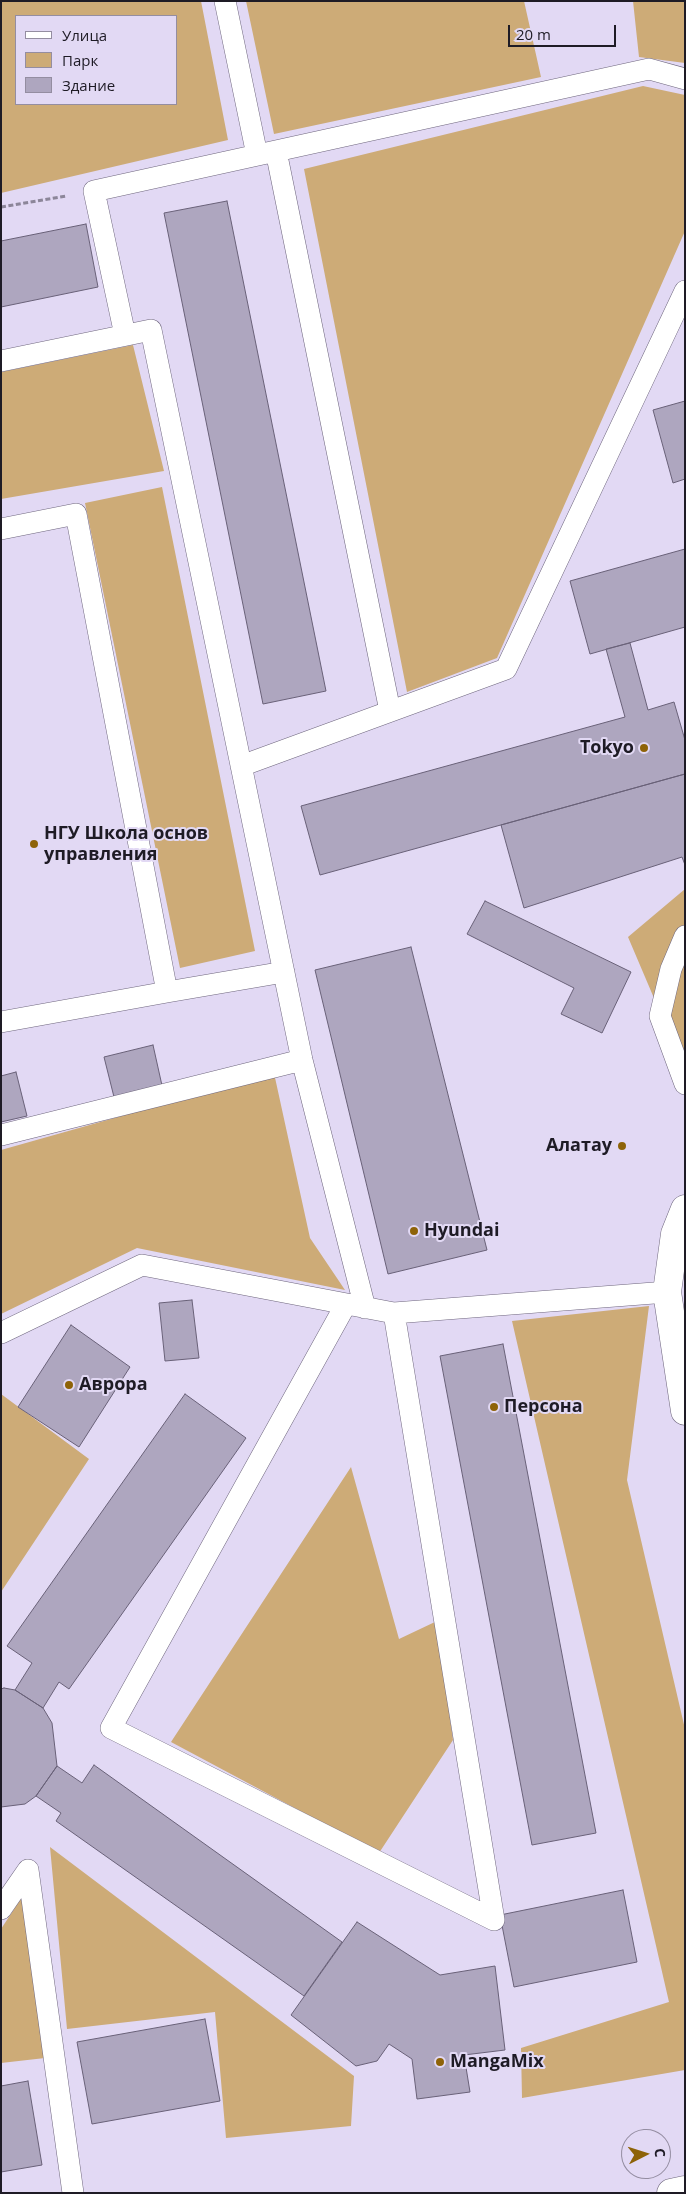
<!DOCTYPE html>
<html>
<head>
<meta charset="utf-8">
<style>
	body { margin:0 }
	#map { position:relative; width:686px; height:2194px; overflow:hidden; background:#e2d9f4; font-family:"Open Sans",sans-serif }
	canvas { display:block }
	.frame { position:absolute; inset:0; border:2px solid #1e1b25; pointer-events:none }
	.legend { position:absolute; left:15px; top:15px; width:162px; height:90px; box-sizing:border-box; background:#e2d9f4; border:1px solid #948da1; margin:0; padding:6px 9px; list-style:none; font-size:15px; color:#1e1b25 }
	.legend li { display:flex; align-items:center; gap:10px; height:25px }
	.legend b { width:25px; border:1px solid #948da1 }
	.north { position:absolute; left:621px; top:2129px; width:50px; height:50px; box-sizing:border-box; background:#e2d9f4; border:1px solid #948da1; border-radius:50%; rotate:85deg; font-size:14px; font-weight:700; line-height:20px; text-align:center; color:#1e1b25 }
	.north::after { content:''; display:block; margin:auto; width:18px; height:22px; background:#8e6308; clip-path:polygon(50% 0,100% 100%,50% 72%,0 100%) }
	.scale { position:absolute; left:508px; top:25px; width:108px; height:22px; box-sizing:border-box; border:2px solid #1e1b25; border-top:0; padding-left:6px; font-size:15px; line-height:18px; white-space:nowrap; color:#1e1b25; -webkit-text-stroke:4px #e2d9f4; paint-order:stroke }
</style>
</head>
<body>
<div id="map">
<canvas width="686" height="2194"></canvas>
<div class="frame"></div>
<ul class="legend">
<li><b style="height:6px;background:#fff"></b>Улица</li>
<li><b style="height:14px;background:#cdab77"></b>Парк</li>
<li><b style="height:14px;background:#aea6bf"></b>Здание</li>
</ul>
<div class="north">С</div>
<div class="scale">20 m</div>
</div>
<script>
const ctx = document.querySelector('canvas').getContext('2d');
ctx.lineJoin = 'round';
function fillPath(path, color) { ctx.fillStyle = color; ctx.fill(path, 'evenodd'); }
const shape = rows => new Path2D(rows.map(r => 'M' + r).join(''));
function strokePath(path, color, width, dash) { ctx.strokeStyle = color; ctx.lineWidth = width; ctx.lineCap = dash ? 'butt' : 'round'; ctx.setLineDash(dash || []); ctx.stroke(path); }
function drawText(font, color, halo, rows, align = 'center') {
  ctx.font = font + ' "Open Sans",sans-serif'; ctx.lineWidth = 4; ctx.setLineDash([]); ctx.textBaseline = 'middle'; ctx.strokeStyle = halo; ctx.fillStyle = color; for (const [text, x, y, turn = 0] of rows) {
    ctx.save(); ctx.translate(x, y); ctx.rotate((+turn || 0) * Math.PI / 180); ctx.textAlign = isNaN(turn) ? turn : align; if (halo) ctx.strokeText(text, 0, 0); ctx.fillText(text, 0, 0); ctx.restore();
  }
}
fillPath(shape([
	[1,1,201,1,228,140,1,193],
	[176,16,176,104,16,104,16,16],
	[246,1,524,1,541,77,274,134],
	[633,1,685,1,685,63,639,57],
	[643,86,685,95,685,231,497,658,407,692,304,169],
	[133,345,164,471,1,499,1,372],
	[162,487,255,951,180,968,85,503],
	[685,889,685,1071,628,937],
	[274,1073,310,1238,345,1290,137,1248,1,1314,1,1150],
	[649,1306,627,1480,685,1729,685,2070,522,2098,521,2048,669,2002,512,1321],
	[1,1394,89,1459,1,1592],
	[351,1467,399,1639,437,1621,453,1740,379,1853,171,1742],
	[50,1847,354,2076,351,2126,226,2138,215,2012,67,2029],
	[22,1897,45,2058,1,2063,1,1929]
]), '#cdab77');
const building = shape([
	[227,201,326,691,263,704,164,213,227,201],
	[86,224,98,287,1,307,1,241,86,224],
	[685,401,685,479,673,483,653,410,685,401],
	[685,549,685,627,590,654,570,581,685,549],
	[630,643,648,710,674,702,685,740,685,774,320,875,301,806,625,717,606,649,630,643],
	[685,774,685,865,682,857,524,908,501,825,685,774],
	[485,901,631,972,602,1033,561,1014,574,988,467,934,485,901],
	[411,947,487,1250,388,1274,315,970,411,947],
	[153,1045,163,1090,115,1101,104,1057,153,1045],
	[16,1072,27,1116,1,1122,1,1076,16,1072],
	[192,1300,199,1358,165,1361,159,1303,192,1300],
	[71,1325,130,1367,79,1447,18,1407,71,1325],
	[503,1344,596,1833,532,1845,440,1356,503,1344],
	[185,1394,246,1438,69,1689,59,1682,43,1708,15,1690,32,1663,7,1646,185,1394],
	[4,1688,15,1690,43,1708,52,1723,57,1766,36,1796,25,1804,1,1807,1,1689,4,1688],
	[94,1765,342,1942,304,1996,56,1821,61,1813,36,1796,57,1766,82,1783,94,1765],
	[623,1890,637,1962,514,1987,500,1915,623,1890],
	[357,1922,440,1975,495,1966,505,2050,464,2055,470,2092,417,2099,412,2059,389,2044,377,2061,356,2066,291,2015,357,1922],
	[205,2019,220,2101,92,2124,77,2042,205,2019],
	[28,2081,42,2165,1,2172,1,2086,28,2081]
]);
fillPath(building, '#aea6bf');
strokePath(building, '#696178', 1);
const lane = shape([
	[225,1,257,155],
	[276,151,390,711],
	[125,335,94,191,649,69,685,79],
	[1,361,151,330,302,1060,365,1308],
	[1,529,76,514,167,992,1,1022],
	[241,766,506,669,685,291],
	[685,936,671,969,660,1016,685,1084],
	[167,992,284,972],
	[1,1135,302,1060],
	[346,1304,111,1728,494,1920,394,1313],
	[1,1333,142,1265,394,1313,667,1292],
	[28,1870,73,2193],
	[1,1909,28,1870]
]);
const secondary = shape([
	[685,1209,675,1234,667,1292,685,1411],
	[671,2193,685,2190]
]);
strokePath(lane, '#6f677e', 22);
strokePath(secondary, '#6f677e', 29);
strokePath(shape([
	[1,207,66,196]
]), '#8c8699', 3, [5, 2.5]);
strokePath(lane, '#fff', 21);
strokePath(secondary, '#fff', 28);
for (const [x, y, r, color] of [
	[644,748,5,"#8e6308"],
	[34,844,5,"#8e6308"],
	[622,1146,5,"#8e6308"],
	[414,1231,5,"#8e6308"],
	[69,1385,5,"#8e6308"],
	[494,1407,5,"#8e6308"],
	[440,2062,5,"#8e6308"]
]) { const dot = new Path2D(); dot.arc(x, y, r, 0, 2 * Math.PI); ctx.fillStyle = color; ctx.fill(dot); strokePath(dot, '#e2d9f4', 2); }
drawText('bold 18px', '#1e1b25', '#e2d9f4', [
	["Tokyo",634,748,"right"],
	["НГУ Школа основ",44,834],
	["управления",44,855],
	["Алатау",612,1146,"right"],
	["Hyundai",424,1231],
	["Аврора",79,1385],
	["Персона",504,1407],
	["MangaMix",450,2062]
], 'left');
</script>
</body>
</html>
